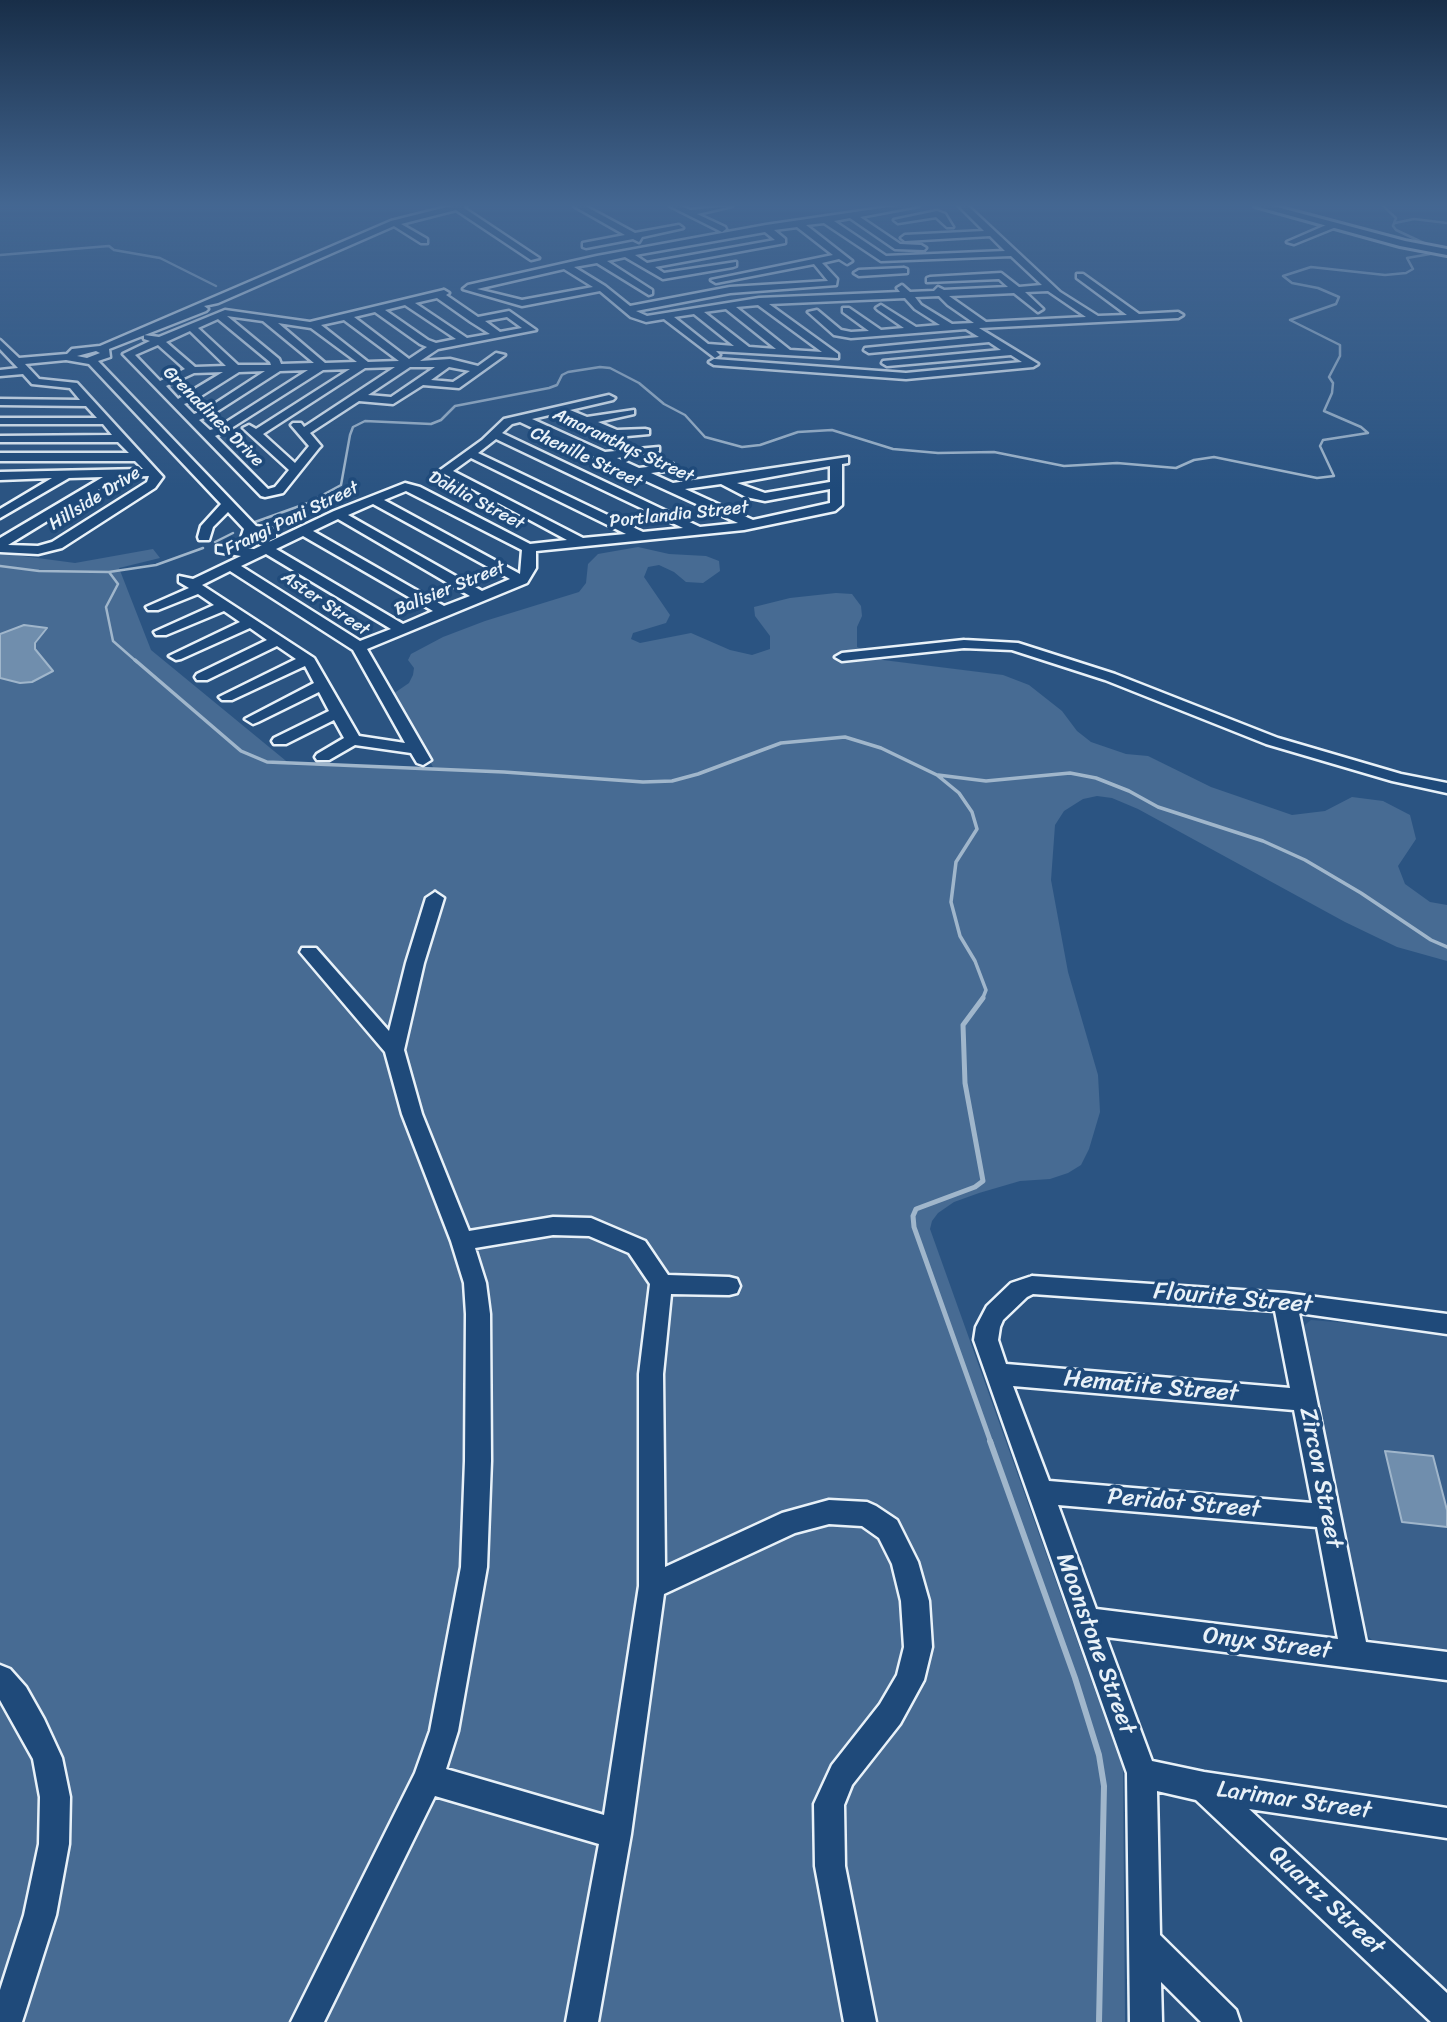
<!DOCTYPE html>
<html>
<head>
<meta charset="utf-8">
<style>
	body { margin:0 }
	canvas { display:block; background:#2b5482 }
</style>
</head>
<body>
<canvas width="1447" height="2022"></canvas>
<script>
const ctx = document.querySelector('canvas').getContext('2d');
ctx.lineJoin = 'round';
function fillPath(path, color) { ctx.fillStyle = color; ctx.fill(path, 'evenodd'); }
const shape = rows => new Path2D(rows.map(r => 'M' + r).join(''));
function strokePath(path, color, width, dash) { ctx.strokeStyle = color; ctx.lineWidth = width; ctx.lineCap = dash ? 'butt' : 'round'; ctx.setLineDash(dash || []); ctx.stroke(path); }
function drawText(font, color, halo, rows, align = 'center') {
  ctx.font = font + ' Sriracha,sans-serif'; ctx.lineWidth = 7; ctx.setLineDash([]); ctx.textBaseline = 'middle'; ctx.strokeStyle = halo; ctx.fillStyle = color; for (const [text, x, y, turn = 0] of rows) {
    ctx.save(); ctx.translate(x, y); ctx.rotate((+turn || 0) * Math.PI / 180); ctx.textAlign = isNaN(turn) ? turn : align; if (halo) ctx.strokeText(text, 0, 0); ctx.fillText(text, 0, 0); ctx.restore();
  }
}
fillPath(shape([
	[1311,1320,1382,1326,1447,1337,1447,1653,1378,1646,1363,1631,1301,1328]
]), '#3a608b');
fillPath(shape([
	[638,547,669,554,706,556,719,561,720,571,703,583,686,582,674,572,659,565,648,567,644,577,670,615,666,623,633,633,631,639,640,643,691,633,730,650,752,655,770,649,770,636,755,616,754,607,790,598,836,593,852,594,861,606,862,616,857,627,857,647,883,660,1003,675,1029,685,1062,711,1077,731,1091,742,1126,754,1148,756,1211,787,1292,815,1325,811,1352,797,1383,801,1410,815,1416,839,1398,866,1405,884,1430,902,1447,905,1447,961,1397,947,1345,922,1138,809,1112,798,1097,796,1083,799,1064,811,1055,825,1051,880,1068,972,1098,1075,1100,1112,1089,1149,1081,1165,1068,1173,1050,1179,1020,1181,979,1193,954,1202,938,1213,932,1221,930,1229,1123,1769,1125,2022,0,2022,0,553,75,563,153,549,160,558,119,568,151,650,291,765,434,769,393,694,409,683,413,675,414,668,408,660,411,654,443,637,485,621,579,592,586,583,588,564,598,554]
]), '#476b93');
const water = shape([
	[24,625,47,628,35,643,35,649,53,671,32,682,20,683,0,678,0,634,24,625],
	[1385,1451,1433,1456,1447,1510,1447,1527,1402,1522,1385,1451]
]);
fillPath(water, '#708ead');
strokePath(water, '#a0b6cb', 2);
strokePath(shape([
	[1383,206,1396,218,1393,226,1396,230,1426,244],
	[1395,223,1414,219,1447,223],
	[0,255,109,246,114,250,160,258,216,286],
	[255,522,308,503,341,485,350,435,353,427,365,421,431,424,441,420,455,406,549,388,557,385,562,375,568,372,600,367,610,368,639,383,664,404,685,415,705,437,742,447,760,445,798,432,832,430,893,449,938,453,994,452,1064,466,1117,463,1176,468,1194,460,1214,457,1317,478,1334,476,1320,446,1323,440,1368,433,1361,427,1324,411,1332,393,1333,383,1329,377,1340,356,1340,345,1290,320,1336,304,1339,297,1318,288,1292,283,1283,276,1311,267,1385,275,1406,273,1413,269,1407,258,1430,254],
	[215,542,233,533],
	[0,566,39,571,109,572,156,565,203,548],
	[109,572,118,584,106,607,113,641,137,662]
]), '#a0b6cb', 2.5);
strokePath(shape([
	[135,660,241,751,267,762,504,772,643,782,672,781,698,774,781,743,845,737,881,748,937,775,959,793,972,812,977,829,956,862,951,902,960,936,975,961,986,990,982,1000],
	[938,775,986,781,1070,773,1096,778,1129,791,1158,807,1263,841,1305,860,1361,893,1431,940,1447,947]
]), '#a0b6cb', 3.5);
strokePath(shape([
	[983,998,963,1025,965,1083,983,1181,975,1187,916,1209,913,1216,914,1227,991,1443]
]), '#a0b6cb', 5);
strokePath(shape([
	[990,1441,1075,1678,1099,1755,1104,1786,1099,2022]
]), '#a0b6cb', 6);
const minor = shape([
	[451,206,466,206,464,208,539,258,531,260,456,210,401,224,427,239,427,243,421,243,394,226,218,303,204,306,208,309,206,311,109,349,110,357,98,361,256,526,276,529,276,538,261,544,242,541,241,538,244,529,228,512,213,527,209,540,199,540,198,537,201,526,221,504,89,364,66,360,25,364,39,379,77,383,163,477,155,488,62,548,38,554,0,552,0,538,103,477,69,478,0,518,0,509,52,478,0,480,0,472,143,469,135,461,0,461,0,453,129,453,118,442,0,442,0,436,112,435,103,424,0,424,0,418,97,418,86,406,0,405,0,399,80,400,70,388,32,384,23,374,0,376,0,370,18,368,0,349,0,340,19,358,67,354,72,349,100,346,391,221,451,206],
	[96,351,100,353,87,358,77,356,96,351],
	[149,476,147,482,52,542,38,546,8,545,119,477,149,476],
	[574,206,585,206,635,233,679,225,683,228,642,237,639,242,633,239,586,248,583,247,583,243,625,235,574,206],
	[670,206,681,206,690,210,732,206,697,214,725,227,726,229,722,232,670,206],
	[896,206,918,206,860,217,900,244,921,245,926,248,924,250,895,249,850,218,834,221,886,256,1005,251,990,236,905,241,901,238,905,235,984,231,959,206,968,206,1060,292,1098,316,1127,315,1077,278,1077,274,1083,274,1139,314,1178,312,1183,315,1178,318,979,328,1038,364,1033,367,906,379,714,365,709,362,714,359,906,373,1022,362,1011,355,887,366,882,363,883,361,1001,350,989,342,869,353,864,350,865,348,979,337,966,329,851,338,834,335,808,312,817,310,841,330,851,332,869,331,843,312,843,308,849,308,881,330,904,328,878,310,876,308,881,305,916,327,940,325,915,309,905,298,769,304,838,354,838,358,716,351,720,355,715,358,664,319,646,322,631,317,600,291,522,306,463,289,468,285,597,256,766,225,896,206],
	[824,223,881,261,1011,256,1042,285,1019,287,1001,273,930,277,927,278,927,282,999,279,1008,287,944,290,938,287,934,291,910,292,902,285,897,288,900,292,759,298,647,316,636,311,730,293,836,285,837,279,822,263,839,259,847,264,852,261,806,225,824,223],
	[797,227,833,255,711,280,716,283,814,264,828,281,730,287,630,306,605,286,574,267,597,263,649,295,652,294,652,290,607,261,625,257,663,279,733,267,736,266,736,262,664,273,655,267,785,243,785,239,774,230,797,227],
	[765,232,775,240,647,263,635,255,765,232],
	[564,269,593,287,522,300,477,289,564,269],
	[1048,291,1086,317,986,322,949,296,1014,293,1038,312,1043,309,1025,292,1048,291],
	[939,296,948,305,974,323,952,324,921,305,915,297,939,296],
	[758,305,822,352,790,350,736,307,758,305],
	[726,309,776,349,749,347,704,312,726,309],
	[694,314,734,346,708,344,674,317,694,314],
	[937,211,945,214,953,227,947,227,936,217,898,223,894,220,937,211],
	[1333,222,1337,225,1336,227,1294,244,1287,242,1333,222],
	[904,268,907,269,907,273,859,276,854,273,859,270,904,268],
	[444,290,449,293,446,295,478,317,509,311,536,330,438,349,420,361,450,359,478,366,496,353,505,355,459,388,423,385,393,404,359,401,310,433,321,446,319,448,283,493,265,497,261,496,123,354,150,341,144,339,144,335,159,337,225,310,310,322,444,290],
	[437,298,471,322,490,334,467,338,415,303,437,298],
	[405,305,456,339,436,343,428,340,385,310,405,305],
	[375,312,420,344,427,347,409,359,354,317,375,312],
	[227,316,263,321,314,363,281,364,279,359,227,316],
	[507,317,522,328,500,332,485,321,507,317],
	[218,319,270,362,271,365,238,365,198,328,218,319],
	[344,320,399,361,368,362,321,325,344,320],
	[278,323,311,328,357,362,325,363,278,323],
	[190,331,226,366,195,367,166,342,190,331],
	[158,345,185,369,160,381,135,355,158,345],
	[395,367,304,427,301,423,293,423,291,425,309,446,295,463,263,434,365,368,395,367],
	[410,367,435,367,391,397,368,395,410,367],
	[449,367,470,371,453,382,431,380,449,367],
	[350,369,256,429,249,425,243,428,289,470,275,487,268,489,215,436,225,432,323,370,350,369],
	[308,370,217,428,210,430,199,420,213,414,280,371,308,370],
	[265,371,205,410,194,414,184,404,193,401,239,372,265,371],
	[223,372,178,399,166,386,194,373,223,372],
	[609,395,615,398,613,400,570,410,587,417,634,410,634,414,598,422,617,430,645,429,649,430,649,434,616,437,558,413,532,419,605,452,659,447,659,451,617,458,639,468,673,464,673,470,651,473,673,483,848,457,848,463,842,464,842,505,835,511,744,530,536,551,536,568,527,583,367,649,431,760,423,765,417,763,411,753,355,745,329,760,317,760,315,757,317,754,344,738,334,720,286,744,274,744,272,741,274,738,329,711,319,692,258,722,253,724,245,719,314,683,305,666,232,700,222,700,219,697,296,659,277,646,207,680,197,680,195,677,197,674,267,640,250,628,181,659,176,660,169,656,240,622,224,611,166,635,156,635,154,632,214,605,198,594,158,610,148,610,146,607,189,588,179,582,179,576,193,579,241,556,217,552,217,546,254,549,334,511,405,483,420,487,530,544,567,540,439,471,482,440,504,419,609,395],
	[520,422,633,475,738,523,700,527,502,433,512,424,520,422],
	[496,439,683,528,643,532,478,453,496,439],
	[471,458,626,534,583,538,453,471,471,458],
	[830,466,830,482,765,493,737,483,830,466],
	[721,484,746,497,765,501,830,489,830,503,753,520,685,489,721,484],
	[406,491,522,550,520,574,384,500,406,491],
	[373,504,510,579,482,591,348,515,373,504],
	[338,519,470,596,444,606,313,531,338,519],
	[303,536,433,611,403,624,276,549,303,536],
	[266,554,391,629,360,641,241,566,266,554],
	[230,571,353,650,405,743,359,736,314,658,202,585,230,571],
	[964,640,1018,643,1115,674,1278,738,1401,774,1447,783,1447,793,1392,781,1266,744,1105,680,1012,650,964,648,842,661,835,657,842,653,964,640],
	[435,892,444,898,424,963,404,1050,422,1114,469,1231,553,1217,591,1218,645,1241,668,1275,729,1277,737,1279,740,1286,737,1293,729,1295,671,1294,663,1374,665,1567,782,1513,829,1500,867,1502,876,1506,897,1520,918,1562,929,1601,932,1647,924,1680,900,1724,852,1785,844,1805,845,1866,876,2022,844,2022,815,1866,814,1804,832,1765,880,1704,897,1675,904,1647,901,1601,892,1564,879,1538,862,1526,829,1524,795,1533,664,1594,631,1834,598,2022,566,2022,599,1844,435,1796,324,2022,291,2022,415,1773,430,1731,461,1567,465,1461,466,1314,464,1283,451,1241,402,1114,385,1052,300,952,302,948,316,948,389,1031,406,963,426,898,435,892],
	[553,1235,589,1236,629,1253,650,1284,639,1374,639,1586,604,1815,446,1769,458,1731,487,1567,491,1461,490,1314,486,1283,475,1248,553,1235],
	[1032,1276,1285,1293,1447,1314,1447,1334,1299,1313,1366,1642,1447,1652,1447,1680,1106,1637,1152,1761,1204,1772,1447,1808,1447,1838,1249,1809,1447,1993,1447,2022,1431,2022,1196,1800,1157,1791,1160,1935,1236,2010,1240,2022,1201,2022,1161,1982,1162,2022,1130,2022,1127,1773,974,1340,976,1327,987,1306,1011,1283,1032,1276],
	[1033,1294,1275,1311,1290,1388,1006,1364,998,1340,1000,1327,1003,1320,1027,1297,1033,1294],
	[1013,1386,1294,1410,1312,1503,1049,1481,1013,1386],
	[1058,1505,1317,1527,1338,1639,1096,1609,1058,1505],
	[0,1665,10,1669,26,1687,44,1719,62,1758,70,1797,69,1844,56,1915,22,2022,0,2022,0,1990,24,1915,39,1844,40,1797,33,1759,0,1700,0,1665]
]);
const major = shape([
	[1255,206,1273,206,1405,241,1447,249,1447,255,1400,246,1255,206]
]);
strokePath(minor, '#e8f1f8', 5);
strokePath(major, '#e8f1f8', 6);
fillPath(minor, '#1f4a7a');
fillPath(major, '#1f4a7a');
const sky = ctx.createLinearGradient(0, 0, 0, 489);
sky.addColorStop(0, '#182e48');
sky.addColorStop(0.42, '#446792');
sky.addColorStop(1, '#44679200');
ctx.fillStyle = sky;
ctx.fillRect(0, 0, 1447, 489);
drawText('18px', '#e8f1f8', '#1f4a7a', [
	["Grenadines Drive",213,417,45],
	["Amaranthys Street",623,446,25],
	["Chenille Street",586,458,25],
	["Hillside Drive",95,499,-32],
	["Dahlia Street",476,501,28],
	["Portlandia Street",679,515,-6],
	["Frangi Pani Street",292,519,-26],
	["Balisier Street",450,589,-22],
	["Aster Street",325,604,34]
]);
drawText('24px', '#e8f1f8', '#1f4a7a', [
	["Flourite Street",1233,1299,5],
	["Hematite Street",1151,1387,5],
	["Zircon Street",1320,1478,79],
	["Peridot Street",1184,1504,5],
	["Moonstone Street",1095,1644,70],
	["Onyx Street",1267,1644,7],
	["Larimar Street",1294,1801,8],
	["Quartz Street",1326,1901,43]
]);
</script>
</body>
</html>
